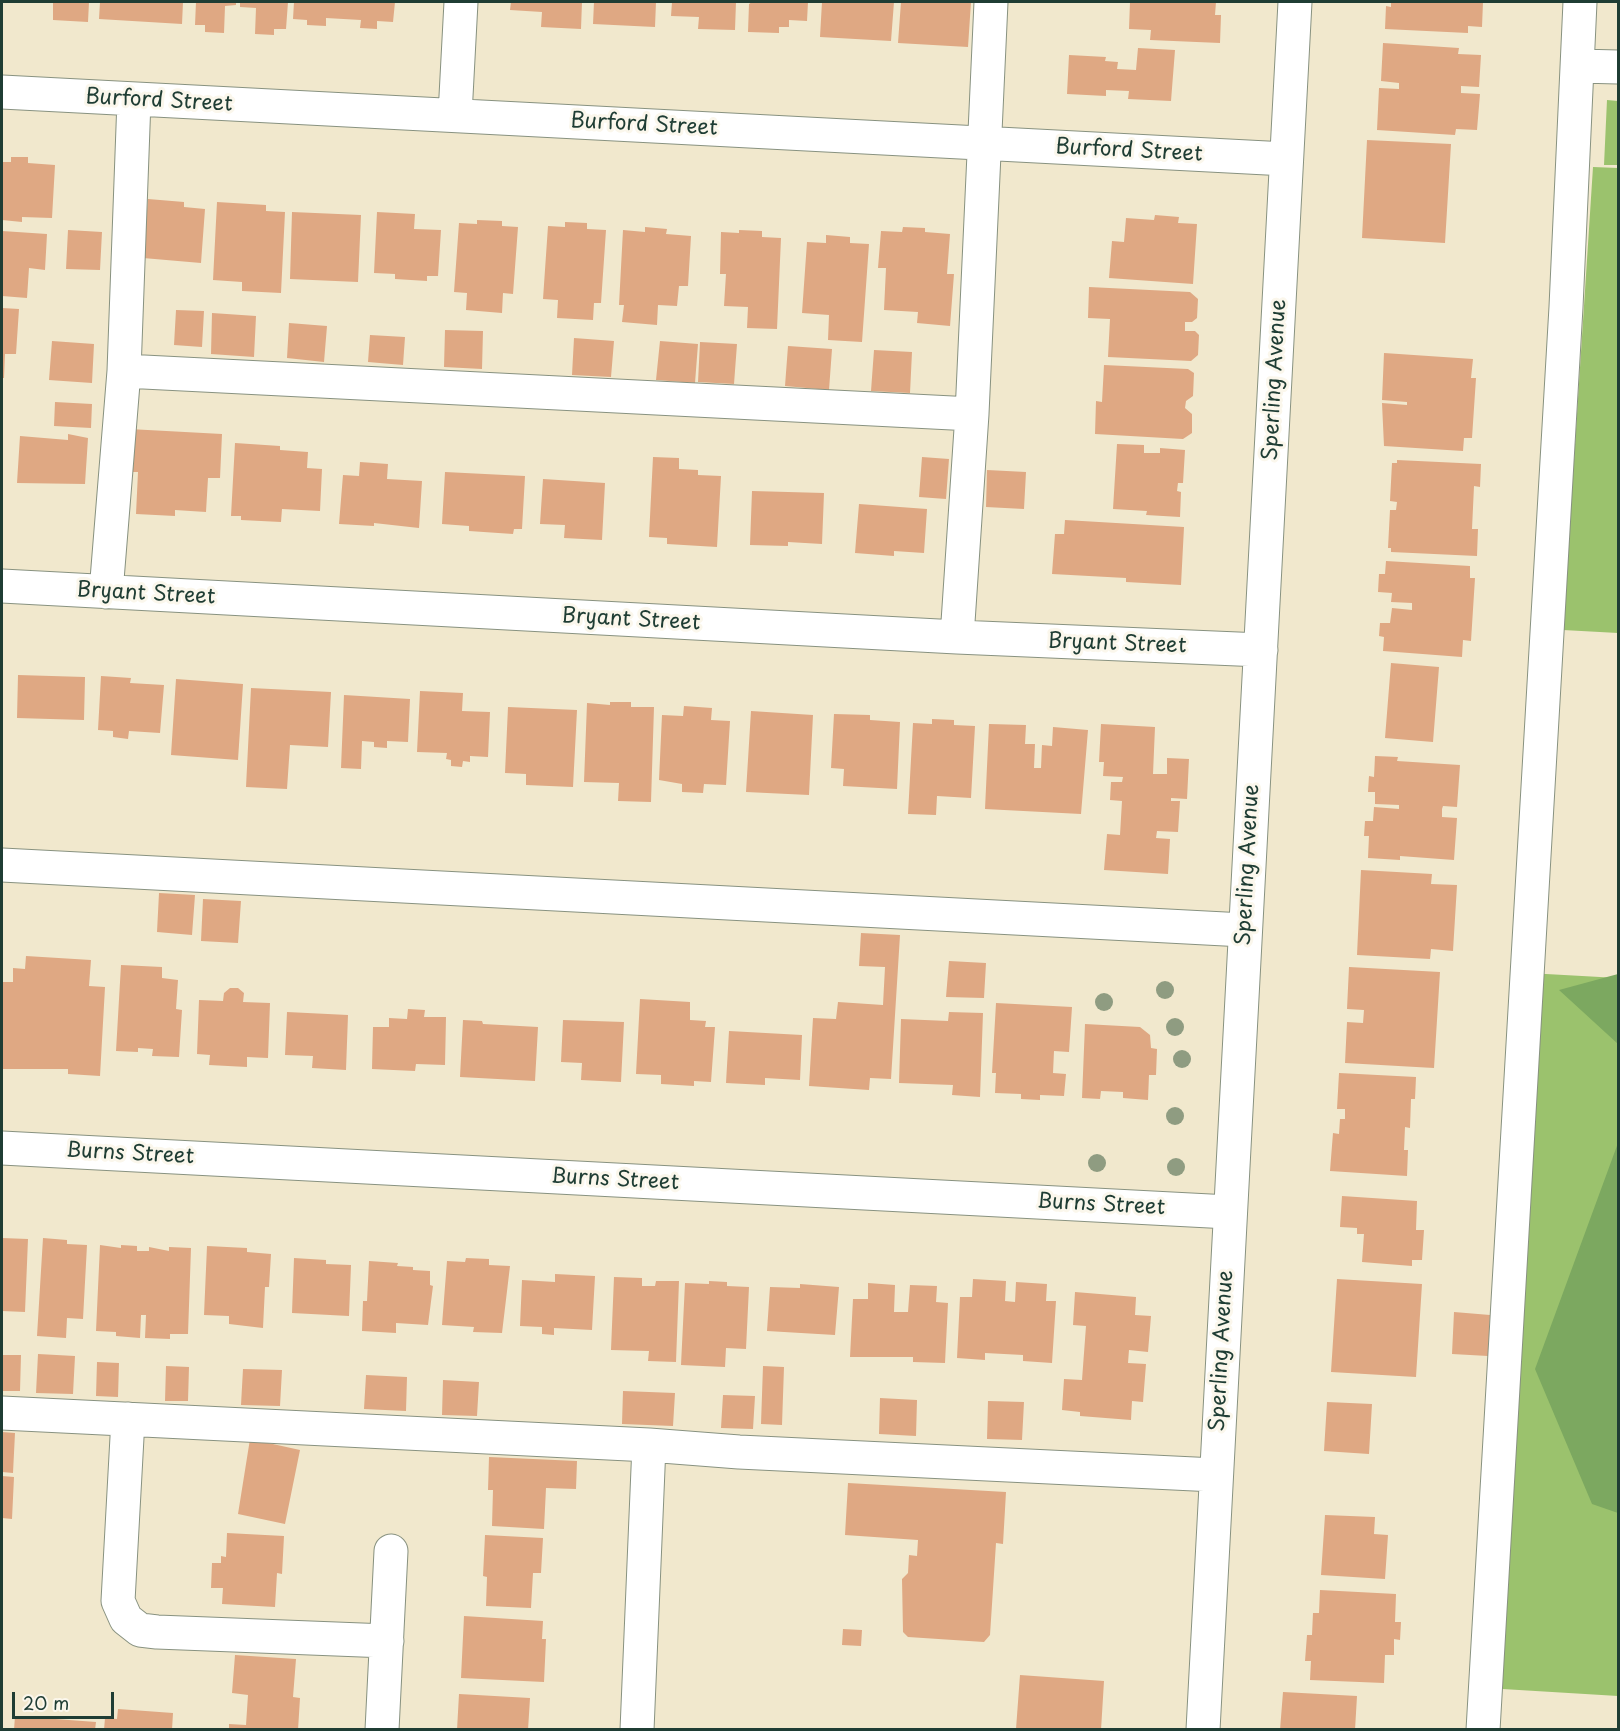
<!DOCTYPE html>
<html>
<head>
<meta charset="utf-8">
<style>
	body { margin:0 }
	#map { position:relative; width:1620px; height:1731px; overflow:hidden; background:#f1e8cd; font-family:"Playpen Sans",sans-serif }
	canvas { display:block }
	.frame { position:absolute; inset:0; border:3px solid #1f3d34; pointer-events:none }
	.scale { position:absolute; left:12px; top:1692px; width:102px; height:27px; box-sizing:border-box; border:3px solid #1f3d34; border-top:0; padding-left:8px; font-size:18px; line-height:21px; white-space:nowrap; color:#1f3d34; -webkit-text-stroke:4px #fbf7ec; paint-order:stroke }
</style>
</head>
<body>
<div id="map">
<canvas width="1620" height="1731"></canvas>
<div class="frame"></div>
<div class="scale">20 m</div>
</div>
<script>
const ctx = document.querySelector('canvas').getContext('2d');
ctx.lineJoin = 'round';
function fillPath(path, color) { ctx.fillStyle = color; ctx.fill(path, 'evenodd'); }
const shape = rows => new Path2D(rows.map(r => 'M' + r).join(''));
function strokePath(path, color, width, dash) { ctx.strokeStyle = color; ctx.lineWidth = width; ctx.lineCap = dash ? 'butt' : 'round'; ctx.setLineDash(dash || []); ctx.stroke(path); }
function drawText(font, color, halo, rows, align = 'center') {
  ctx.font = font + ' "Playpen Sans",sans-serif'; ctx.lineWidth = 6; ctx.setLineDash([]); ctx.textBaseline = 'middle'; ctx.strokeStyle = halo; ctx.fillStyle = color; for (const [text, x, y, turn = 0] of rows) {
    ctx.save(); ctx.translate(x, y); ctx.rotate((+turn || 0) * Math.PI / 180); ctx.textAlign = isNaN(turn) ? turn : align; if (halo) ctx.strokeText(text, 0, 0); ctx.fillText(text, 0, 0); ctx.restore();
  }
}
fillPath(shape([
	[1607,100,1618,101,1618,165,1604,165],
	[1593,167,1618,168,1618,633,1563,630],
	[1528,973,1618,978,1618,1696,1486,1688]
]), '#9bc26d');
fillPath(shape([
	[1618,974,1618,1044,1559,990],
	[1618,1143,1618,1513,1592,1504,1535,1369]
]), '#7ca860');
fillPath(shape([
	[53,2,89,2,88,22,53,20],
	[100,2,183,2,182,24,99,19],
	[196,2,236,2,236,5,225,6,224,33,205,32,205,25,195,25],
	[240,2,288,2,286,29,274,29,274,35,255,34,256,8,240,7],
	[294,2,395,2,393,22,377,21,377,29,360,28,361,20,326,18,326,26,307,25,307,20,293,19],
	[511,2,582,2,581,29,541,27,542,12,510,10],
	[594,2,656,2,655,27,593,24],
	[672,2,736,2,735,30,698,29,699,17,671,16],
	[752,2,808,2,807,21,789,20,789,27,779,27,779,33,748,32,749,4],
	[822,2,894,2,891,41,820,37],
	[901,2,971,2,968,47,898,43],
	[1130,2,1216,2,1215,15,1221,15,1220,43,1150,40,1151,30,1129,29],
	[1391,2,1483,2,1482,27,1468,26,1468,33,1385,29,1386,6,1391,7],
	[1383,43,1459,48,1458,54,1481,55,1479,87,1461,86,1461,93,1480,94,1477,130,1456,129,1455,135,1377,130,1379,88,1399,89,1399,83,1381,81],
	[1138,48,1175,50,1171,101,1128,99,1129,91,1106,90,1106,96,1067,94,1069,55,1106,57,1105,61,1118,62,1117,69,1136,70],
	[1367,140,1451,144,1445,243,1362,238],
	[11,157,28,157,28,163,55,165,52,218,22,217,22,222,2,220,2,162,11,162],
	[148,199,184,202,184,207,205,209,201,263,143,258],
	[217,202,266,205,266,211,285,212,281,293,242,291,242,282,213,280],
	[292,212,361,215,358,282,290,279],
	[377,212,415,214,414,229,441,230,438,276,427,276,427,281,395,279,395,274,374,273],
	[1155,215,1179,217,1178,223,1197,224,1193,284,1109,278,1112,241,1124,242,1126,218,1154,220],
	[477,220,502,221,502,226,518,227,513,294,503,293,502,313,466,310,467,293,454,292,459,223,477,224],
	[565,222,587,223,587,229,606,230,601,303,594,303,593,320,557,318,558,300,543,299,548,226,565,227],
	[645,227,667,229,666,234,691,236,688,286,679,286,677,306,658,305,657,325,622,322,624,305,619,305,623,230,645,232],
	[903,227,925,228,925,232,950,234,947,274,954,274,950,326,917,323,918,312,884,310,886,268,878,268,881,231,902,232],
	[68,230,102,232,100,270,66,269],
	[739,230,762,231,762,237,781,238,777,329,747,328,748,307,724,306,726,274,720,274,721,232,739,233],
	[2,231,47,234,45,270,29,268,27,298,2,296],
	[826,235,850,237,850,243,869,244,862,342,828,340,829,315,802,313,807,242,826,243],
	[1089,287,1190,292,1198,299,1197,318,1192,322,1185,322,1185,331,1195,331,1199,335,1198,355,1191,361,1108,357,1110,319,1088,318],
	[2,308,19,309,16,354,5,354,4,378,2,378],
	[176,310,204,311,202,347,174,345],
	[212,313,256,316,254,357,211,354],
	[289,323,327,326,324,362,287,358],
	[445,330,483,331,482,369,444,367],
	[370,335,405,337,403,365,368,362],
	[574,338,614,341,611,377,572,375],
	[52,341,94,344,92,383,49,380],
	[660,341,698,344,695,383,656,380],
	[700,342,737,344,734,384,698,382],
	[788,346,832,349,829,390,785,386],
	[874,350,912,352,910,393,871,391],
	[1384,353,1473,359,1471,378,1476,378,1472,438,1464,438,1463,451,1384,446,1382,403,1407,405,1407,402,1382,400],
	[1104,365,1188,369,1194,373,1193,396,1186,401,1185,408,1192,414,1192,433,1183,439,1095,434,1096,401,1102,402],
	[55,402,92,404,91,428,54,426],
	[129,429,222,434,220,478,208,478,206,512,175,510,175,516,136,514,138,472,127,472],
	[68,434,88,438,85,484,17,483,20,436,68,440],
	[235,443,280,446,280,450,308,452,307,468,322,469,320,511,282,509,281,522,241,520,241,516,231,516],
	[1117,444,1144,445,1144,453,1160,453,1160,448,1185,450,1183,483,1178,483,1177,491,1181,492,1180,517,1146,515,1147,511,1113,509],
	[653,457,679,458,679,469,698,470,698,475,721,476,717,547,667,544,667,538,649,537],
	[922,457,949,459,946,499,919,497],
	[1397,460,1481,464,1480,487,1474,486,1472,529,1478,529,1477,556,1391,552,1391,548,1388,548,1390,510,1396,510,1397,502,1390,501,1392,463,1397,463],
	[360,462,388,464,387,479,422,481,419,528,374,523,374,526,339,524,343,475,359,476],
	[987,470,1026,472,1024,509,986,507],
	[445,472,525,476,522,529,514,529,513,534,469,531,469,526,442,524],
	[543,479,605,483,602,540,564,538,565,525,540,524],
	[752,491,824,493,822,544,788,542,788,546,750,545],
	[859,504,927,509,924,553,894,551,894,556,855,553],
	[1065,520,1184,527,1181,585,1126,582,1126,578,1052,574,1055,534,1064,534],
	[1386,561,1470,566,1470,578,1475,578,1471,641,1463,640,1462,657,1383,651,1384,637,1379,636,1380,623,1390,623,1392,608,1412,610,1412,603,1391,602,1392,593,1378,592,1379,574,1385,574],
	[1391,663,1439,667,1433,742,1385,738],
	[18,675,85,677,84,720,17,718],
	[101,676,131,678,130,683,164,685,160,733,129,731,128,739,113,737,113,731,98,730],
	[176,679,243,684,238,760,171,755],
	[251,688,331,692,328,747,290,745,287,789,246,787],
	[420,691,463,693,462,711,490,712,488,757,470,756,470,762,463,761,462,767,451,766,451,760,446,759,447,753,417,752],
	[344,695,410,699,408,742,387,741,387,748,374,747,374,742,362,741,361,769,341,768],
	[610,702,631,702,631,707,654,707,651,802,618,801,619,783,584,782,587,703,610,705],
	[684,706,712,708,711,720,730,721,726,785,704,784,703,793,682,792,682,784,659,780,662,715,683,716],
	[508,707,577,710,573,787,526,785,526,774,505,773],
	[751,711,813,715,809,795,746,792],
	[834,714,870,715,870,720,900,722,897,789,843,786,844,769,831,768],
	[932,719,954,720,954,725,975,726,971,798,937,796,936,815,908,814,913,723,932,724],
	[989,724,1026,725,1025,744,1035,744,1034,768,1041,768,1042,745,1052,746,1053,727,1088,730,1081,814,985,809],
	[1101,724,1155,727,1153,774,1167,774,1167,758,1189,759,1187,799,1171,798,1171,801,1180,801,1178,832,1157,831,1156,838,1170,839,1168,874,1104,870,1107,834,1120,835,1122,801,1110,800,1111,782,1122,782,1123,777,1103,776,1104,762,1099,762],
	[1375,756,1398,757,1397,761,1460,765,1457,807,1443,806,1442,809,1442,817,1457,818,1454,860,1400,856,1400,860,1368,858,1369,836,1364,836,1365,821,1373,821,1374,807,1399,809,1399,805,1375,804,1375,792,1368,792,1369,776,1374,777],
	[1361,870,1432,874,1431,884,1457,885,1453,951,1431,949,1430,959,1357,955],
	[159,893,195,895,192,935,157,932],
	[203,899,241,901,238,943,201,941],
	[861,933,900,935,891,1079,870,1078,869,1090,809,1086,813,1018,836,1019,838,1002,883,1005,885,967,859,966],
	[26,956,91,960,89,986,105,987,100,1076,68,1074,68,1069,2,1069,2,982,13,982,13,968,25,969],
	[949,961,986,963,984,998,946,997],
	[121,965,162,967,162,978,178,980,176,1009,182,1010,179,1057,152,1056,153,1049,138,1048,138,1052,116,1051],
	[1349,967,1440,972,1434,1068,1345,1063,1347,1022,1363,1023,1364,1010,1347,1009],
	[230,988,238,988,244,993,243,1002,270,1003,268,1058,247,1057,247,1067,209,1065,210,1055,197,1054,199,1000,223,1001,224,993],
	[640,999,690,1002,690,1020,706,1021,705,1027,715,1027,711,1082,694,1081,694,1086,661,1084,661,1075,636,1074],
	[996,1003,1072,1007,1069,1052,1054,1051,1053,1073,1066,1074,1064,1096,1040,1095,1040,1100,1021,1099,1021,1094,995,1093,996,1073,992,1073],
	[408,1009,425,1010,424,1017,446,1017,445,1065,416,1064,415,1071,372,1069,373,1027,389,1027,389,1018,407,1019],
	[287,1012,348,1015,346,1070,312,1068,313,1056,285,1055],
	[949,1012,983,1013,980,1097,952,1095,953,1085,899,1083,901,1019,948,1021],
	[463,1020,482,1021,483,1024,538,1027,535,1081,460,1077],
	[563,1020,624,1022,621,1082,581,1080,582,1063,561,1062],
	[1085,1024,1140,1027,1150,1035,1151,1048,1157,1049,1156,1075,1149,1075,1148,1100,1123,1098,1123,1092,1101,1091,1100,1099,1082,1098],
	[729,1031,802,1035,800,1080,765,1078,765,1085,726,1083],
	[1339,1073,1416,1077,1415,1099,1411,1099,1410,1128,1405,1127,1404,1150,1408,1150,1407,1176,1330,1171,1333,1133,1339,1134,1340,1119,1345,1119,1345,1109,1337,1109],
	[1342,1196,1417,1201,1416,1230,1424,1230,1422,1260,1412,1260,1412,1266,1362,1262,1364,1234,1357,1234,1357,1228,1340,1227],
	[2,1238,28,1239,25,1312,2,1311],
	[43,1238,67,1240,67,1244,87,1245,83,1319,67,1318,66,1338,37,1336],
	[100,1245,121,1248,121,1245,137,1246,137,1251,149,1251,149,1247,169,1251,169,1247,191,1248,188,1334,170,1334,170,1339,145,1338,146,1315,141,1315,140,1338,116,1336,116,1332,96,1331],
	[207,1246,247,1248,247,1252,271,1254,269,1287,265,1287,263,1328,229,1324,229,1316,204,1315],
	[294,1258,326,1260,326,1264,351,1265,349,1316,292,1313],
	[466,1258,489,1259,489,1265,510,1266,502,1333,473,1332,474,1327,442,1325,447,1261,465,1262],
	[369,1261,398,1263,397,1266,413,1267,413,1270,430,1271,430,1285,433,1286,428,1325,396,1323,396,1333,362,1331,363,1301,367,1301],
	[555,1274,595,1276,592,1330,554,1328,554,1335,542,1334,542,1327,520,1326,522,1280,555,1282],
	[614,1277,642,1278,642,1286,655,1286,656,1281,679,1281,676,1362,648,1361,649,1351,611,1350],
	[973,1279,1006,1281,1005,1301,1015,1302,1016,1282,1047,1284,1046,1301,1056,1301,1052,1363,1023,1361,1023,1355,985,1353,985,1360,957,1358,960,1297,972,1297],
	[1337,1279,1422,1284,1416,1377,1331,1372],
	[709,1281,727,1282,727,1286,749,1287,746,1349,726,1348,725,1367,681,1365,685,1283,709,1284],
	[868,1283,895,1285,894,1312,908,1312,910,1285,937,1286,936,1302,948,1303,945,1363,913,1362,913,1357,850,1357,853,1299,868,1299],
	[800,1284,839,1287,835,1335,767,1331,770,1287,800,1288],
	[1075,1292,1136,1297,1135,1315,1151,1316,1148,1352,1129,1350,1128,1363,1146,1364,1143,1402,1132,1401,1131,1420,1080,1416,1080,1412,1062,1410,1064,1379,1082,1380,1086,1326,1073,1325],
	[1454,1312,1490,1315,1488,1356,1452,1354],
	[38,1354,75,1356,73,1394,36,1393],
	[2,1355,21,1355,20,1391,2,1391],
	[97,1362,119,1363,118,1397,96,1396],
	[166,1366,189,1367,188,1401,165,1401],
	[763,1366,784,1367,782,1425,761,1424],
	[243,1369,282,1370,280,1406,241,1405],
	[366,1375,407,1377,406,1411,364,1409],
	[443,1380,479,1382,477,1416,442,1415],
	[623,1391,675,1393,673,1426,622,1424],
	[723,1395,755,1396,753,1429,721,1428],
	[880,1398,917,1400,916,1436,879,1434],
	[988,1401,1024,1402,1022,1440,987,1439],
	[1327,1402,1372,1404,1369,1454,1324,1451],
	[2,1432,15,1433,13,1473,2,1472],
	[250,1439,300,1450,285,1524,238,1514],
	[489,1457,577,1461,576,1489,546,1488,544,1529,492,1526,493,1490,488,1490],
	[2,1476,14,1477,12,1519,2,1518],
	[848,1483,1006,1492,1003,1544,996,1543,990,1635,984,1642,908,1637,903,1632,902,1579,908,1573,909,1555,917,1556,918,1540,845,1535],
	[1325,1515,1375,1517,1374,1534,1388,1535,1385,1579,1321,1575],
	[227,1533,284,1536,282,1574,277,1573,275,1607,222,1604,223,1588,211,1588,212,1563,221,1563,221,1556,226,1557],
	[485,1535,543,1538,541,1573,533,1573,531,1608,486,1606,487,1577,483,1576],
	[1320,1590,1396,1594,1395,1622,1401,1622,1400,1640,1394,1639,1394,1655,1385,1655,1384,1683,1310,1680,1311,1661,1305,1661,1307,1635,1312,1635,1313,1613,1319,1613],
	[464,1616,543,1621,542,1639,546,1639,544,1682,461,1678],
	[843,1629,862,1630,861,1646,842,1645],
	[235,1655,296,1659,293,1697,300,1698,298,1730,229,1730,229,1724,246,1725,248,1695,232,1693],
	[1020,1675,1104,1681,1101,1730,1016,1729],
	[1283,1692,1357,1696,1355,1730,1280,1730],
	[459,1694,530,1698,528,1730,457,1730],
	[118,1709,173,1713,172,1730,104,1730,105,1718,117,1719],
	[15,1716,96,1722,95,1730,14,1730]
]), '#dfa883');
const minor = shape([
	[1578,66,1618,67],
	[2,92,1286,159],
	[455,115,461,2],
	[124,371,972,414],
	[2,586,957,637,1261,650],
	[106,592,124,371,134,100],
	[957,637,972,414,991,2],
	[2,865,1244,930],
	[2,1148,1229,1212],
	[2,1413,649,1445,637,1730],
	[128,1419,118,1601,126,1619,140,1630,157,1632,387,1641],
	[649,1445,739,1452,1215,1475],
	[382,1730,391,1551],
	[1203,1730,1295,2],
	[1483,1730,1566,307,1580,2]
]);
strokePath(minor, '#889280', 35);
strokePath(minor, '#fff', 33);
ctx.fillStyle = '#8f9c81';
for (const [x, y] of [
	[1165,990],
	[1104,1002],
	[1175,1027],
	[1182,1059],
	[1175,1116],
	[1097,1163],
	[1176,1167]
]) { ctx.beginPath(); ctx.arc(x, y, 9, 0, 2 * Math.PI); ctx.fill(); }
drawText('21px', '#1f3d34', '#fbf7ec', [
	["Burford Street",159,101,3],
	["Burford Street",644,125,3],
	["Burford Street",1129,151,3],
	["Sperling Avenue",1275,380,-87],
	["Bryant Street",146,594,3],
	["Bryant Street",631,620,3],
	["Bryant Street",1117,644,2],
	["Sperling Avenue",1248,865,-87],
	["Burns Street",130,1154,3],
	["Burns Street",615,1180,3],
	["Burns Street",1101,1205,3],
	["Sperling Avenue",1222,1351,-87]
]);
</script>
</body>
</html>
